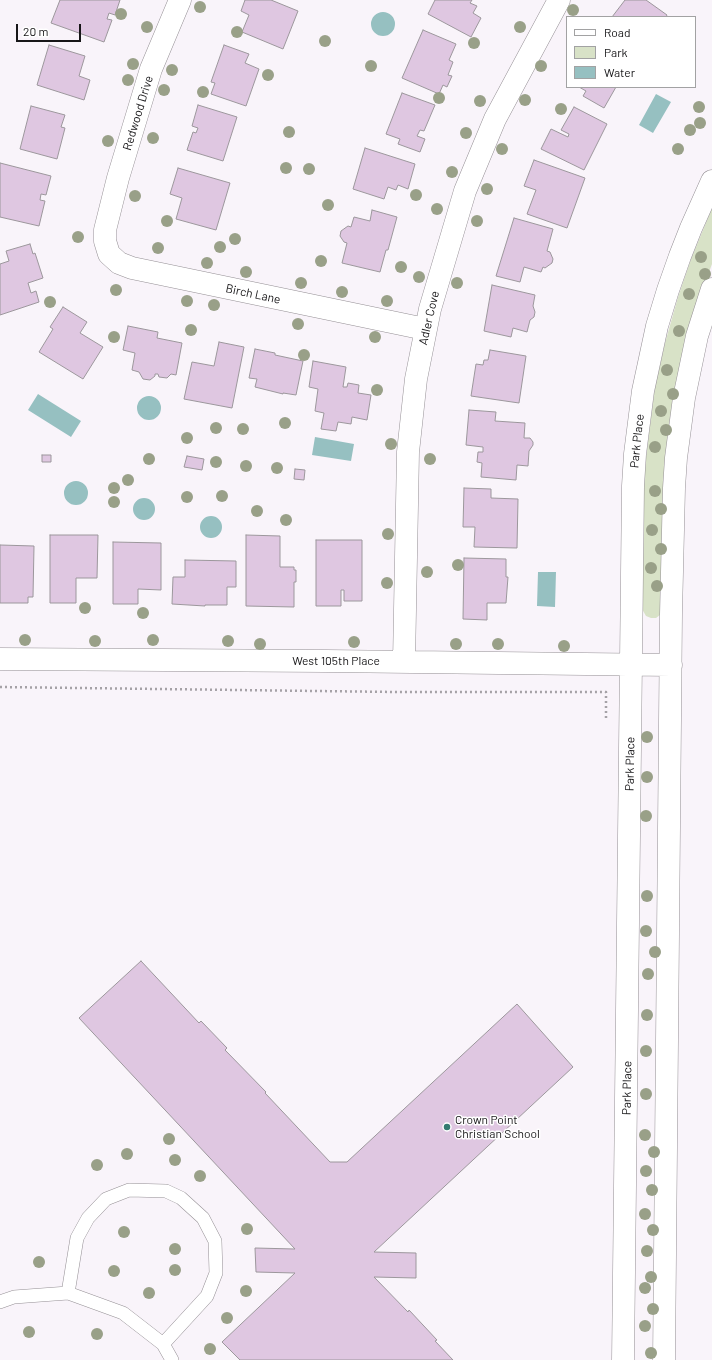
<!DOCTYPE html>
<html>
<head>
<meta charset="utf-8">
<style>
	body { margin:0 }
	#map { position:relative; width:712px; height:1360px; overflow:hidden; background:#f9f4fa; font-family:Barlow,sans-serif }
	canvas { display:block }
	.legend { position:absolute; left:566px; top:16px; width:130px; height:72px; box-sizing:border-box; background:#fff; border:1px solid #a2a2a3; margin:0; padding:5px 7px; list-style:none; font-size:12px; color:#171618 }
	.legend li { display:flex; align-items:center; gap:8px; height:20px }
	.legend b { width:20px; border:1px solid #a2a2a3 }
	.scale { position:absolute; left:16px; top:24px; width:65px; height:18px; box-sizing:border-box; border:2px solid #171618; border-top:0; padding-left:5px; font-size:12px; line-height:14px; white-space:nowrap; color:#171618; -webkit-text-stroke:3px #fff; paint-order:stroke }
</style>
</head>
<body>
<div id="map">
<canvas width="712" height="1360"></canvas>
<ul class="legend">
<li><b style="height:5px;background:#fff"></b>Road</li>
<li><b style="height:11px;background:#d8e2c7"></b>Park</li>
<li><b style="height:11px;background:#96c0c1"></b>Water</li>
</ul>
<div class="scale">20 m</div>
</div>
<script>
const ctx = document.querySelector('canvas').getContext('2d');
ctx.lineJoin = 'round';
function fillPath(path, color) { ctx.fillStyle = color; ctx.fill(path, 'evenodd'); }
const shape = rows => new Path2D(rows.map(r => 'M' + r).join(''));
function strokePath(path, color, width, dash) { ctx.strokeStyle = color; ctx.lineWidth = width; ctx.lineCap = dash ? 'butt' : 'round'; ctx.setLineDash(dash || []); ctx.stroke(path); }
function drawText(font, color, halo, rows, align = 'center') {
  ctx.font = font + ' Barlow,sans-serif'; ctx.lineWidth = 3; ctx.setLineDash([]); ctx.textBaseline = 'middle'; ctx.strokeStyle = halo; ctx.fillStyle = color; for (const [text, x, y, turn = 0] of rows) {
    ctx.save(); ctx.translate(x, y); ctx.rotate((+turn || 0) * Math.PI / 180); ctx.textAlign = isNaN(turn) ? turn : align; if (halo) ctx.strokeText(text, 0, 0); ctx.fillText(text, 0, 0); ctx.restore();
  }
}
fillPath(shape([
	[712,208,712,264,702,291,660,615,656,618,651,618,646,616,642,609,643,498,645,465,655,386,665,343,678,297,691,259]
]), '#d8e2c7');
fillPath(shape([
	'371 24a12 12 0 1 1 24 0a12 12 0 1 1-24 0Z',
	[656,94,671,102,653,133,639,125],
	[38,394,81,421,71,437,28,410],
	'137 408a12 12 0 1 1 24 0a12 12 0 1 1-24 0Z',
	[315,437,354,444,351,461,312,455],
	'64 493a12 12 0 1 1 24 0a12 12 0 1 1-24 0Z',
	'133 509a11 11 0 1 1 22 0a11 11 0 1 1-22 0Z',
	'200 527a11 11 0 1 1 22 0a11 11 0 1 1-22 0Z',
	[538,572,556,572,555,607,537,606]
]), '#96c0c1');
const building = shape([
	[60,0,120,0,115,15,109,13,107,19,112,20,104,42,51,23,60,0],
	[245,0,271,0,298,11,283,49,242,32,249,15,241,11,245,0],
	[435,0,472,0,470,3,477,6,473,13,481,18,471,37,428,14,435,0],
	[625,0,646,0,667,15,666,17,612,17,625,0],
	[423,30,456,44,449,60,453,62,448,75,452,76,447,87,443,85,439,94,402,78,423,30],
	[49,45,85,56,79,76,90,80,84,100,37,85,49,45],
	[224,45,249,54,245,63,259,69,246,106,211,94,215,83,211,82,224,45],
	[579,87,616,87,604,108,583,96,586,91,579,87],
	[402,93,435,105,424,131,420,130,417,136,425,139,420,152,398,144,400,139,386,134,402,93],
	[198,105,237,117,223,161,187,150,193,132,196,133,198,128,192,126,198,105],
	[31,106,65,115,61,127,65,128,57,159,20,149,31,106],
	[574,107,607,124,584,170,541,149,551,129,568,137,569,134,561,130,574,107],
	[365,148,415,164,408,189,398,185,396,190,388,187,384,199,353,189,365,148],
	[534,160,585,178,567,228,527,214,536,190,524,186,534,160],
	[0,163,51,176,46,195,41,194,40,200,45,201,39,226,0,217,0,163],
	[178,168,230,183,216,230,176,219,182,198,170,194,178,168],
	[372,210,397,217,388,250,386,250,380,272,342,263,347,243,344,242,340,236,341,231,348,226,351,227,354,217,370,221,372,210],
	[514,218,553,229,547,251,550,252,553,259,552,263,545,268,543,267,541,272,524,267,520,282,496,276,514,218],
	[30,244,33,254,35,253,43,278,28,283,31,293,36,291,39,302,0,315,0,264,9,261,6,251,30,244],
	[492,285,535,295,533,306,535,312,534,317,530,320,527,332,513,328,511,337,484,331,492,285],
	[63,307,87,322,80,333,103,347,83,379,39,352,53,329,50,327,63,307],
	[128,326,158,332,157,338,182,343,176,375,171,374,167,378,159,377,158,374,155,374,155,376,150,380,143,379,139,372,132,370,135,353,123,350,128,326],
	[219,342,244,347,232,408,184,399,192,362,214,366,219,342],
	[255,349,275,353,275,355,303,361,296,395,283,393,283,394,255,387,257,379,249,378,255,349],
	[490,350,526,356,519,403,471,396,476,364,483,365,484,360,488,360,490,350],
	[313,361,346,367,343,387,347,387,348,383,359,385,358,393,371,395,367,420,352,417,351,424,338,422,336,431,321,429,324,413,315,411,318,389,309,387,313,361],
	[469,410,496,412,495,421,525,423,524,438,530,438,533,442,533,445,529,451,528,466,517,465,516,480,481,477,482,463,477,462,478,452,483,452,483,447,466,445,469,410],
	[42,455,51,455,51,462,42,462,42,455],
	[187,456,204,459,202,470,184,467,187,456],
	[295,469,305,470,304,480,294,479,295,469],
	[464,488,491,489,491,498,518,499,517,548,474,547,475,527,463,527,464,488],
	[50,535,98,535,97,578,76,578,76,603,50,603,50,535],
	[246,535,280,536,280,567,294,567,294,570,296,570,296,582,294,582,294,607,246,606,246,535],
	[316,540,362,540,362,601,344,601,344,590,341,590,341,606,316,606,316,540],
	[113,542,161,543,161,590,138,589,138,604,113,604,113,542],
	[0,545,34,546,33,597,28,597,28,603,0,603,0,545],
	[464,558,506,559,506,577,508,577,506,603,487,603,487,620,463,619,464,558],
	[185,560,236,561,236,587,227,587,227,605,205,605,205,606,172,604,173,577,185,577,185,560],
	[141,961,199,1023,201,1021,227,1048,225,1050,266,1092,265,1093,330,1162,347,1162,517,1004,573,1067,374,1252,416,1253,416,1278,374,1277,408,1312,409,1310,437,1340,435,1341,453,1360,240,1360,222,1342,295,1273,256,1272,255,1248,295,1249,79,1018,141,961]
]);
fillPath(building, '#dfc7e1');
strokePath(building, '#9c979c', 1);
const lane = shape([
	[68,1293,77,1238,88,1218,106,1199,129,1190,166,1191,181,1198,203,1218,215,1241,216,1273,207,1296,163,1344],
	[0,1302,14,1297,68,1293,123,1313,163,1344,172,1360]
]);
const street = shape([
	[180,0,151,69,118,178,105,230,105,241,109,254,119,263,132,268,425,329],
	[0,659,326,661,671,665],
	[404,662,408,452,416,379,430,309,465,191,495,119,559,0],
	[623,1360,633,486,635,454,643,391,657,326,668,290,680,256,691,228,712,181],
	[664,1360,671,614,674,488,676,458,684,398,697,336,712,289]
]);
strokePath(lane, '#959095', 14);
strokePath(street, '#959095', 23);
strokePath(shape([
	[0,687,395,692,606,692,606,721]
]), '#a5a1a6', 2.5, [2, 3]);
strokePath(lane, '#fff', 13);
strokePath(street, '#fff', 22);
ctx.fillStyle = '#99a088';
for (const [x, y] of [
	[200,7],
	[573,10],
	[121,14],
	[147,27],
	[520,27],
	[237,32],
	[325,41],
	[474,43],
	[133,64],
	[371,66],
	[541,66],
	[172,70],
	[268,75],
	[128,80],
	[164,90],
	[203,92],
	[439,98],
	[525,100],
	[480,101],
	[699,107],
	[561,109],
	[700,123],
	[690,130],
	[289,132],
	[466,133],
	[153,138],
	[108,141],
	[502,149],
	[678,149],
	[286,168],
	[309,169],
	[452,172],
	[487,189],
	[416,195],
	[135,196],
	[328,205],
	[437,209],
	[167,221],
	[477,221],
	[78,237],
	[235,239],
	[220,247],
	[158,248],
	[701,257],
	[321,261],
	[207,263],
	[401,267],
	[246,272],
	[705,274],
	[419,277],
	[301,283],
	[457,283],
	[116,290],
	[342,292],
	[689,294],
	[187,301],
	[387,301],
	[50,302],
	[214,305],
	[298,324],
	[191,330],
	[679,331],
	[114,337],
	[375,337],
	[304,355],
	[667,370],
	[377,390],
	[673,394],
	[661,411],
	[285,423],
	[216,428],
	[243,429],
	[666,430],
	[187,438],
	[391,444],
	[655,447],
	[149,459],
	[430,459],
	[216,462],
	[246,466],
	[277,468],
	[128,480],
	[114,488],
	[655,491],
	[222,496],
	[187,497],
	[114,502],
	[661,509],
	[257,511],
	[286,520],
	[652,530],
	[388,534],
	[661,549],
	[458,565],
	[651,568],
	[427,572],
	[387,583],
	[657,586],
	[85,608],
	[143,613],
	[25,640],
	[153,640],
	[95,641],
	[228,641],
	[354,642],
	[260,644],
	[456,644],
	[498,644],
	[564,646],
	[647,737],
	[647,777],
	[646,816],
	[647,896],
	[646,931],
	[655,952],
	[648,974],
	[647,1015],
	[646,1051],
	[646,1094],
	[645,1135],
	[169,1139],
	[654,1152],
	[127,1154],
	[175,1160],
	[97,1165],
	[646,1171],
	[200,1176],
	[652,1190],
	[645,1214],
	[247,1229],
	[653,1230],
	[124,1232],
	[175,1249],
	[647,1251],
	[39,1262],
	[175,1270],
	[114,1271],
	[651,1277],
	[645,1288],
	[246,1291],
	[149,1293],
	[653,1309],
	[227,1318],
	[645,1326],
	[29,1332],
	[97,1334],
	[210,1349],
	[651,1353]
]) { ctx.beginPath(); ctx.arc(x, y, 6, 0, 2 * Math.PI); ctx.fill(); }
for (const [x, y, r, color] of [
	[447,1127,4,"#357b71"]
]) { const dot = new Path2D(); dot.arc(x, y, r, 0, 2 * Math.PI); ctx.fillStyle = color; ctx.fill(dot); strokePath(dot, '#fff', 1.5); }
drawText('12px', '#171618', '#fff', [
	["Redwood Drive",138,113,-73],
	["Birch Lane",253,294,12],
	["Adler Cove",429,318,-77],
	["Park Place",637,441,-84],
	["West 105th Place",336,661],
	["Park Place",630,764,-89],
	["Park Place",627,1088,-89]
]);
drawText('12px', '#171618', '#fff', [
	["Crown Point",455,1120],
	["Christian School",455,1134]
], 'left');
</script>
</body>
</html>
